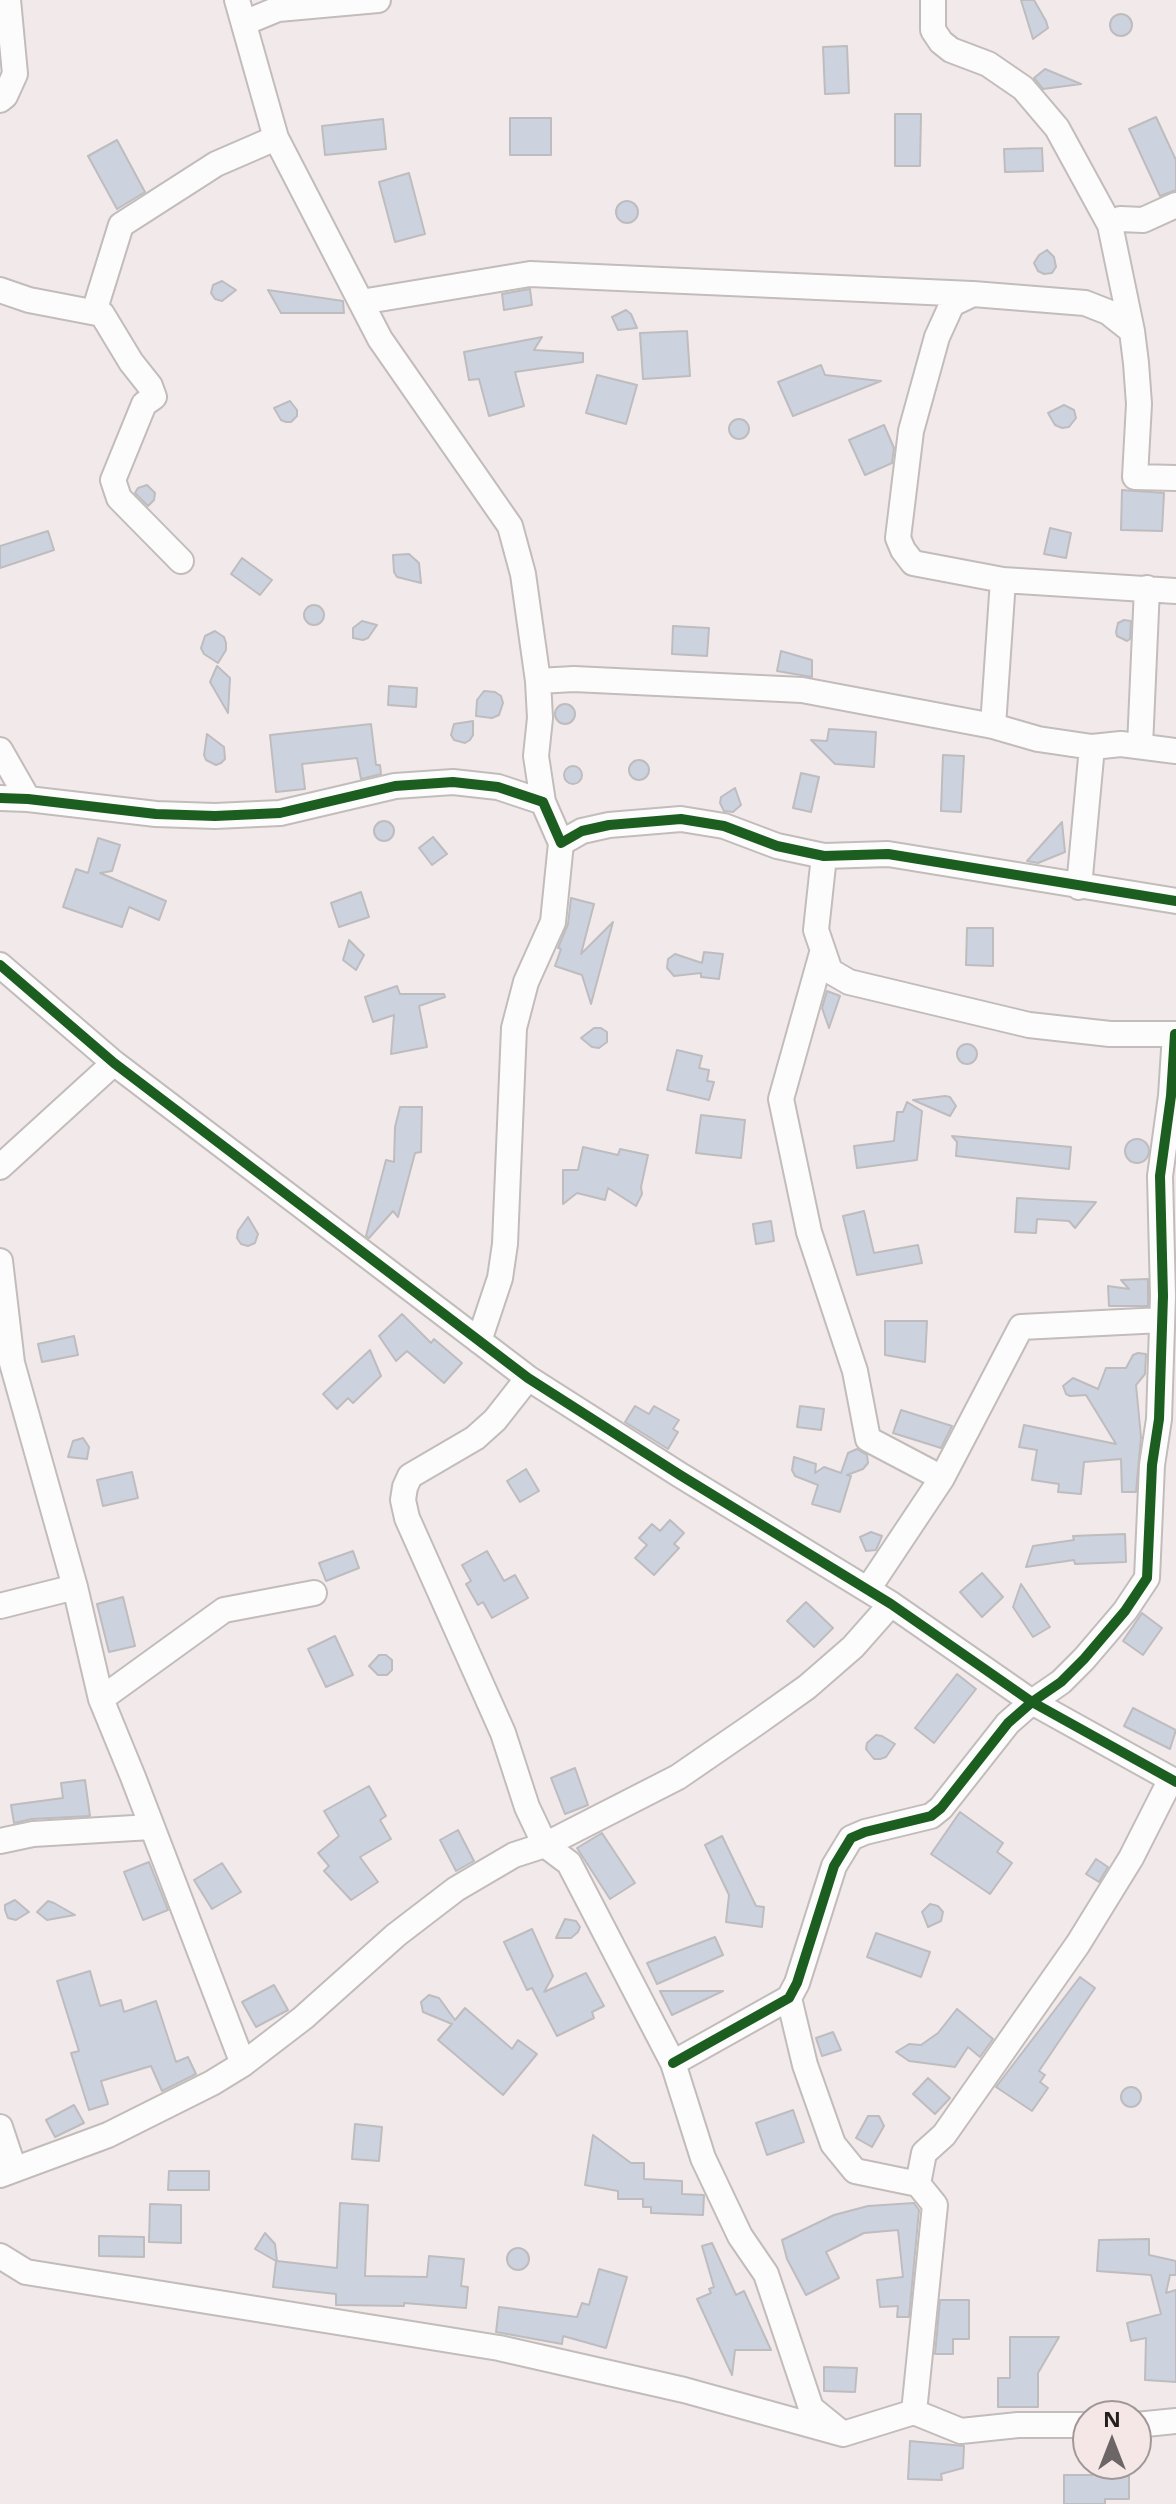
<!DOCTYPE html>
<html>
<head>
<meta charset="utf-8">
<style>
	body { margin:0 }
	#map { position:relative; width:1176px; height:2504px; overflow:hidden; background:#f2eaea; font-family:"Noto Sans",sans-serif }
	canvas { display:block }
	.north { position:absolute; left:1072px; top:2400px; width:80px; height:80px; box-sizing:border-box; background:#f5e7e6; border:2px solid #a19796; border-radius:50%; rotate:0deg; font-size:22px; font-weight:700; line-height:32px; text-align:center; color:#241f1f }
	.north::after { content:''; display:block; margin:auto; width:28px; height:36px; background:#6c6666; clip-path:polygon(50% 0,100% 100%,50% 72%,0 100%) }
</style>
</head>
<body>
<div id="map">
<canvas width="1176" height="2504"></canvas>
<div class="north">N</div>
</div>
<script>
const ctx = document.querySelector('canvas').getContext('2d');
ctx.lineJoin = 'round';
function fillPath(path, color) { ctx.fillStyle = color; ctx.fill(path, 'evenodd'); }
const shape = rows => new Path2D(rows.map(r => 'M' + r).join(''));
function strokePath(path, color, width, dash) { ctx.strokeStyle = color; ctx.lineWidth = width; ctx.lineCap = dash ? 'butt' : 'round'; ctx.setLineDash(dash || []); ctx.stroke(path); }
const building = shape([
	[1021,0,1034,0,1046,21,1048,28,1033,39,1021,0],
	'1110 25a11 11 0 1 1 22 0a11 11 0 1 1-22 0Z',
	[847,46,849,93,825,94,823,47,847,46],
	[1045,69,1081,84,1043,89,1034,78,1045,69],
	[895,114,921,114,920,166,895,166,895,114],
	[1156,117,1176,160,1176,190,1160,196,1129,129,1156,117],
	[510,118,551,118,551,155,510,155,510,118],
	[383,119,386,149,325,155,322,126,383,119],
	[117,140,145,192,117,209,88,156,117,140],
	[1042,148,1043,171,1005,172,1004,149,1042,148],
	[409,173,425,234,395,242,379,182,409,173],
	'616 212a11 11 0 1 1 22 0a11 11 0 1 1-22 0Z',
	[1047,250,1054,257,1056,267,1052,273,1044,274,1038,271,1034,263,1039,255,1047,250],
	[222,281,236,290,222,301,215,299,211,293,213,285,222,281],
	[530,289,532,305,504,310,502,294,530,289],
	[268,290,343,301,344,313,281,313,268,290],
	[626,310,631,314,637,328,618,330,612,317,626,310],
	[687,331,690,376,643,379,640,333,687,331],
	[542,337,534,350,583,353,583,362,515,372,524,406,489,416,479,379,469,380,464,352,542,337],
	[821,365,825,375,881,381,793,416,778,382,821,365],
	[597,375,637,385,626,424,586,413,597,375],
	[290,401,297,410,297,416,291,422,286,422,281,420,274,408,290,401],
	[1064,405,1074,410,1076,418,1069,427,1062,428,1055,425,1048,413,1064,405],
	'729 429a10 10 0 1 1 20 0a10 10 0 1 1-20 0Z',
	[884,425,894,448,892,463,865,475,849,440,884,425],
	[147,485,155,493,154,500,148,506,135,493,138,488,147,485],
	[1122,490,1164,493,1162,531,1121,530,1122,490],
	[1050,528,1071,533,1066,558,1044,554,1050,528],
	[48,531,54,550,0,568,0,546,48,531],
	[409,554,419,563,421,583,397,577,394,572,393,555,409,554],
	[242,558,272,580,260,595,231,574,242,558],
	'304 615a10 10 0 1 1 20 0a10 10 0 1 1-20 0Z',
	[1124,620,1131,621,1130,639,1127,641,1117,636,1116,632,1118,623,1124,620],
	[362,621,377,625,368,638,363,640,353,638,353,628,362,621],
	[673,626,709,628,707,656,672,654,673,626],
	[215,631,224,637,226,643,226,650,218,663,204,654,201,648,205,636,215,631],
	[781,651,812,660,812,677,777,671,781,651],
	[217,666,230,678,228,713,210,682,217,666],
	[389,686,417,688,416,707,388,705,389,686],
	[484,691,495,692,501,696,503,703,499,715,492,718,476,716,477,700,484,691],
	'555 714a10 10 0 1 1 20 0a10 10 0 1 1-20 0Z',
	[473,721,473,735,470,740,465,743,454,740,451,735,454,724,473,721],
	[371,724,376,765,380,765,381,774,361,779,357,758,302,764,305,789,276,792,270,735,371,724],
	[829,729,876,732,874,767,835,764,811,740,827,741,829,729],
	[207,734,224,747,225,759,221,763,216,765,206,760,204,755,207,734],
	[943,755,964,756,961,812,941,811,943,755],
	'629 770a10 10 0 1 1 20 0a10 10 0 1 1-20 0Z',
	'564 775a9 9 0 1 1 18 0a9 9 0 1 1-18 0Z',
	[801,773,819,777,811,812,793,808,801,773],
	[735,788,741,805,733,812,724,811,720,803,721,797,735,788],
	'374 831a10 10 0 1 1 20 0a10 10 0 1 1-20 0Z',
	[1062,822,1065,852,1038,863,1027,861,1062,822],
	[433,837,447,854,432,865,419,848,433,837],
	[98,838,120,845,112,871,100,873,166,901,159,920,129,907,122,927,63,907,76,869,88,873,98,838],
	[361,892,369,917,339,927,331,903,361,892],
	[571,898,594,904,581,954,613,922,591,1004,582,975,555,966,561,949,558,948,568,924,571,898],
	[967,928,993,928,993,966,966,965,967,928],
	[349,940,364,955,356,970,343,960,349,940],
	[704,952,723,954,719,979,701,977,701,973,674,976,667,968,668,959,675,954,702,963,704,952],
	[397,986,400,994,444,994,445,997,419,1006,427,1047,391,1054,394,1015,373,1022,365,997,397,986],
	[827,991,840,996,829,1028,822,1008,827,991],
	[594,1028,601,1028,607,1032,607,1042,599,1048,592,1047,581,1038,594,1028],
	'957 1054a10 10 0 1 1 20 0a10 10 0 1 1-20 0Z',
	[677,1050,702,1056,699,1068,709,1070,707,1081,714,1082,709,1100,667,1090,677,1050],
	[945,1096,950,1097,956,1106,950,1116,913,1100,945,1096],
	[907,1102,922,1111,917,1160,857,1168,854,1146,894,1141,897,1112,903,1112,907,1102],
	[400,1107,422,1107,421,1152,415,1153,398,1217,393,1211,369,1238,366,1236,386,1160,394,1162,395,1127,400,1107],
	[701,1115,745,1120,741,1158,696,1153,701,1115],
	[952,1136,1071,1147,1069,1169,956,1156,957,1142,952,1136],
	'1125 1151a12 12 0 1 1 24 0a12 12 0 1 1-24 0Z',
	[583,1147,618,1155,620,1149,648,1155,641,1187,642,1194,636,1206,608,1188,605,1200,577,1193,563,1204,563,1170,578,1170,583,1147],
	[1017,1198,1050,1200,1096,1202,1075,1228,1069,1221,1037,1219,1036,1233,1015,1232,1017,1198],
	[864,1211,874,1253,918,1245,922,1263,857,1275,843,1216,864,1211],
	[248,1217,258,1234,255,1243,248,1246,241,1244,237,1238,238,1231,248,1217],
	[771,1221,774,1241,756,1244,753,1224,771,1221],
	[1148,1279,1148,1306,1109,1306,1108,1286,1129,1289,1121,1280,1148,1279],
	[402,1314,431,1343,434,1339,462,1363,444,1383,407,1351,396,1361,379,1336,402,1314],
	[885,1321,927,1321,925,1362,885,1355,885,1321],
	[74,1336,78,1355,42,1362,38,1344,74,1336],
	[370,1350,381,1376,353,1403,348,1398,337,1409,323,1394,370,1350],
	[1138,1353,1146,1354,1145,1374,1136,1385,1141,1437,1136,1492,1122,1492,1121,1459,1084,1462,1081,1494,1058,1492,1059,1484,1032,1480,1037,1450,1019,1447,1024,1425,1116,1444,1086,1395,1070,1396,1066,1394,1063,1386,1073,1378,1098,1389,1106,1368,1126,1368,1133,1355,1138,1353],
	[635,1406,649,1414,654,1406,679,1420,673,1429,678,1432,668,1449,625,1422,635,1406],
	[800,1406,824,1409,821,1430,797,1427,800,1406],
	[901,1410,952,1426,941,1448,893,1433,901,1410],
	[83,1438,89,1447,87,1459,68,1457,73,1441,83,1438],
	[857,1449,867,1455,868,1463,863,1469,847,1475,851,1476,840,1512,812,1504,818,1485,795,1476,792,1470,794,1457,816,1464,815,1473,824,1467,841,1473,848,1453,857,1449],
	[526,1469,539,1491,520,1502,507,1481,526,1469],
	[132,1472,138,1498,103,1506,97,1480,132,1472],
	[670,1520,684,1533,674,1544,679,1548,654,1575,635,1558,647,1545,639,1538,652,1524,660,1531,670,1520],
	[871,1532,882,1536,876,1550,866,1551,860,1537,871,1532],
	[1125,1534,1126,1562,1075,1564,1074,1560,1026,1567,1033,1546,1074,1540,1073,1536,1125,1534],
	[353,1551,359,1568,326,1581,319,1563,353,1551],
	[487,1551,504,1581,515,1575,528,1598,492,1618,483,1602,478,1605,466,1584,471,1581,462,1565,487,1551],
	[982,1573,1003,1597,982,1617,960,1592,982,1573],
	[1021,1584,1050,1627,1033,1637,1013,1607,1021,1584],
	[123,1597,135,1646,109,1652,97,1604,123,1597],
	[806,1602,833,1628,814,1647,787,1621,806,1602],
	[1142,1613,1162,1628,1143,1655,1123,1641,1142,1613],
	[335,1636,353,1675,326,1687,308,1649,335,1636],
	[379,1655,386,1655,392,1660,392,1670,387,1675,378,1675,369,1666,379,1655],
	[957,1674,976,1689,934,1743,915,1728,957,1674],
	[1133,1708,1176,1730,1170,1749,1124,1726,1133,1708],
	[876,1735,882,1736,895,1744,886,1757,880,1759,874,1759,866,1749,867,1743,876,1735],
	[575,1768,588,1805,565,1814,551,1778,575,1768],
	[85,1780,90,1816,32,1819,14,1823,11,1805,63,1798,61,1783,85,1780],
	[369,1786,386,1816,380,1820,391,1839,360,1857,378,1882,351,1900,324,1871,329,1866,318,1853,339,1836,324,1811,369,1786],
	[960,1812,1003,1843,997,1852,1012,1863,990,1894,931,1854,960,1812],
	[458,1830,474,1861,456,1871,440,1840,458,1830],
	[602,1833,635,1883,610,1899,577,1848,602,1833],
	[722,1836,756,1906,764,1907,762,1927,726,1922,729,1895,705,1845,722,1836],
	[1096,1859,1108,1867,1099,1882,1086,1874,1096,1859],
	[149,1862,168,1910,143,1920,124,1872,149,1862],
	[222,1863,241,1892,212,1909,194,1880,222,1863],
	[15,1900,29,1912,16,1920,8,1918,5,1910,5,1905,15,1900],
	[48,1901,54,1903,75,1915,47,1920,37,1912,48,1901],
	[930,1904,938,1906,943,1912,941,1921,928,1927,922,1912,930,1904],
	[565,1919,576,1921,580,1927,578,1932,571,1938,556,1938,565,1919],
	[532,1929,553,1976,544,1992,586,1973,604,2006,592,2012,594,2018,557,2036,532,1988,527,1990,504,1942,532,1929],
	[876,1933,930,1952,921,1977,867,1957,876,1933],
	[715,1937,723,1955,657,1984,647,1963,715,1937],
	[90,1971,100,2006,121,2000,124,2012,156,2001,176,2062,188,2057,196,2074,162,2091,151,2066,101,2081,108,2104,89,2110,71,2053,79,2051,57,1981,90,1971],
	[1080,1977,1095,1988,1039,2071,1045,2075,1040,2082,1048,2088,1032,2111,996,2087,1080,1977],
	[274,1985,288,2010,256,2027,242,2002,274,1985],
	[660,1991,723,1991,672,2015,660,1991],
	[429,1995,439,1998,455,2020,465,2008,512,2049,518,2040,537,2054,503,2095,438,2040,452,2024,423,2012,421,2002,429,1995],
	[957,2009,993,2039,980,2057,968,2047,955,2067,909,2061,896,2052,909,2044,921,2045,938,2033,957,2009],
	[833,2032,841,2050,822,2056,816,2038,833,2032],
	[928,2078,950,2098,935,2114,913,2094,928,2078],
	'1121 2097a10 10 0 1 1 20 0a10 10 0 1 1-20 0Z',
	[74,2105,84,2123,55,2137,46,2120,74,2105],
	[793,2110,804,2142,767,2155,756,2123,793,2110],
	[868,2116,879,2116,884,2126,872,2147,856,2138,868,2116],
	[355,2124,382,2127,379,2161,352,2159,355,2124],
	[593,2135,631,2163,644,2163,644,2179,682,2181,682,2194,704,2195,703,2215,651,2213,651,2207,643,2207,643,2199,618,2199,618,2191,585,2185,593,2135],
	[169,2171,209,2171,209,2190,168,2190,169,2171],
	[340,2203,368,2205,365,2276,427,2277,429,2256,464,2259,461,2286,468,2287,466,2308,404,2303,404,2306,336,2305,336,2294,273,2287,276,2261,255,2249,265,2233,275,2244,277,2261,337,2268,340,2203],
	[914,2203,919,2210,909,2317,897,2317,898,2306,880,2307,877,2280,903,2277,898,2230,864,2233,826,2252,839,2278,806,2295,787,2259,782,2240,834,2215,868,2206,914,2203],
	[150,2204,181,2205,181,2243,149,2242,150,2204],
	[99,2236,144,2237,144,2257,99,2256,99,2236],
	[1149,2239,1149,2255,1176,2261,1176,2275,1170,2275,1166,2293,1176,2290,1176,2382,1145,2380,1146,2338,1131,2341,1127,2323,1161,2314,1151,2275,1097,2271,1099,2240,1149,2239],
	[712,2243,736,2295,744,2291,771,2350,735,2350,732,2375,697,2299,711,2293,709,2289,714,2287,702,2246,712,2243],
	'507 2259a11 11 0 1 1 22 0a11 11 0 1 1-22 0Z',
	[599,2269,627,2277,606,2348,563,2336,562,2344,496,2332,499,2307,577,2317,582,2303,589,2305,599,2269],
	[940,2300,969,2300,969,2339,953,2339,953,2354,935,2354,940,2300],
	[1010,2337,1059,2337,1038,2373,1038,2407,998,2407,998,2378,1010,2378,1010,2337],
	[824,2367,857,2368,855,2392,824,2391,824,2367],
	[910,2441,964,2446,963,2468,941,2474,942,2480,908,2479,910,2441],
	[1104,2464,1129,2464,1129,2499,1105,2499,1105,2504,1064,2504,1064,2475,1104,2475,1104,2464]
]);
fillPath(building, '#ccd3de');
strokePath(building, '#bebcbe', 2);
const street = shape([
	[237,0,276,138,380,339,510,526,523,574,538,681],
	[933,0,933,30,941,42,951,50,988,64,1023,88,1057,128,1110,225,1132,331,1136,363,1139,404,1135,477,1176,478],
	[244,23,278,9,378,0],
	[0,100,5,96,15,74,8,0],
	[1110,225,1120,219,1143,220,1176,205],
	[0,290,29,300,102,314,131,362,150,386,154,397,144,404,113,480,119,498,181,561],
	[361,302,530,274,972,294],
	[94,312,121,225,216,164,276,138],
	[1132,331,1108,312,1085,303,973,294,952,304,937,337,911,431,898,538,903,550,913,563,1003,580,1176,591],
	[993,726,1003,580],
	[1140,746,1147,588],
	[0,750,28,799],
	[0,798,28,799,156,814,215,816,280,813,395,786,453,782,498,787,543,802,561,843,582,831,609,825,681,819,724,826,777,846,824,856,888,854,1176,901],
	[543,802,536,756,540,718,538,681,574,679,802,690,993,726,1038,739,1092,747,1121,744,1176,751],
	[824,856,816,930,830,971,849,982,1029,1025,1110,1034,1176,1034],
	[1079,887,1092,747],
	[822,953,781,1099,809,1232,855,1371,868,1439,942,1478,868,1589],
	[0,965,114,1063,528,1378,680,1475,891,1604,1032,1702,1176,1782],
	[0,1167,114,1063],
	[0,1261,12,1363,75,1587,101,1699,133,1777,243,2064],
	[479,1341,500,1278,505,1244,514,1028,526,982,553,922,561,843],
	[528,1378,495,1420,475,1438,410,1476,405,1487,403,1500,407,1518,503,1733,527,1807,545,1845,569,1863,673,2063,703,2158,740,2236,766,2274,811,2408,843,2434],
	[942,1478,1021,1327,1162,1320],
	[0,1606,75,1587],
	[101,1699,224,1610,314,1593],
	[0,1841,33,1834,151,1827],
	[789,1998,805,2065,833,2144,855,2171,918,2184],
	[673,2063,789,1998,797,1983,834,1866,851,1838,865,1832,931,1816,941,1808,1008,1723,1032,1702,1061,1682,1084,1659,1125,1611,1147,1578,1152,1465,1159,1419,1163,1296,1160,1176,1171,1096,1175,1034],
	[0,2127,14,2169],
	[0,2175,108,2135,212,2083,243,2064,303,2018,396,1935,456,1889,514,1855,545,1845,678,1777,755,1724,807,1687,853,1647,891,1604],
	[0,2256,26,2272,499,2348,684,2390,843,2434,914,2412,961,2431,1018,2425,1088,2425],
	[914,2412,935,2205,918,2184,924,2153,944,2135,1078,1944,1131,1858,1171,1779],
	[1136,2425,1176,2421]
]);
strokePath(street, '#c2bcbb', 28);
strokePath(street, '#fdfcfc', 24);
strokePath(shape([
	[0,798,28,799,156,814,215,816,280,813,395,786,453,782,498,787,543,802,561,843,582,831,609,825,681,819,724,826,777,846,824,856,888,854,1176,901],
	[0,965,114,1063,528,1378,680,1475,891,1604,1032,1702,1176,1782],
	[673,2063,789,1998,797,1983,834,1866,851,1838,865,1832,931,1816,941,1808,1008,1723,1032,1702,1061,1682,1084,1659,1125,1611,1147,1578,1152,1465,1159,1419,1163,1296,1160,1176,1171,1096,1175,1034]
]), '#1b5e20', 10);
</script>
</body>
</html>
